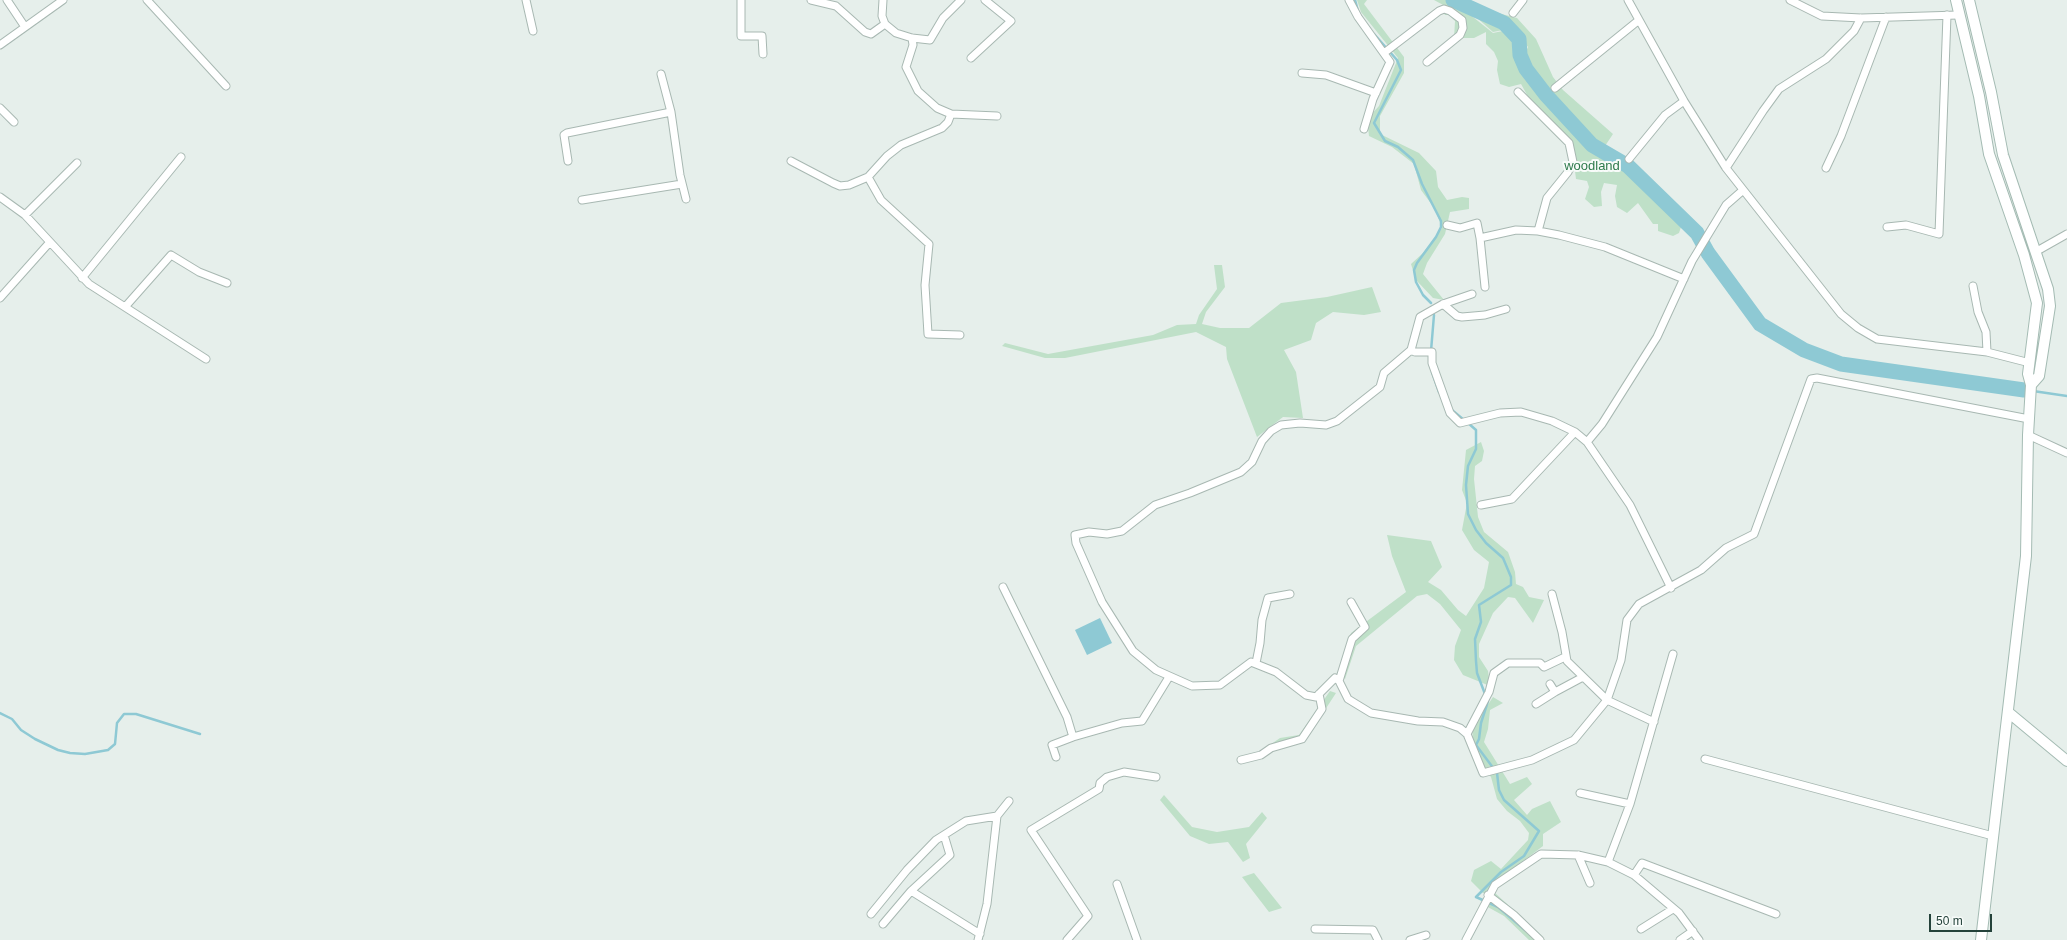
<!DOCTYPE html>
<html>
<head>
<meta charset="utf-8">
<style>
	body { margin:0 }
	#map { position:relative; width:2067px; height:940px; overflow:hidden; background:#e6efeb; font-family:Helvetica,sans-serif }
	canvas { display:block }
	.scale { position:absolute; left:1929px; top:914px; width:63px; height:18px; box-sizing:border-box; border:2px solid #24423a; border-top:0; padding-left:5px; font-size:12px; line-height:14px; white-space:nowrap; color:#24423a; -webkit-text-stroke:3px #f7fbf9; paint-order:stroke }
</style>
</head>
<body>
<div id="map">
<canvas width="2067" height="940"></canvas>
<div class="scale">50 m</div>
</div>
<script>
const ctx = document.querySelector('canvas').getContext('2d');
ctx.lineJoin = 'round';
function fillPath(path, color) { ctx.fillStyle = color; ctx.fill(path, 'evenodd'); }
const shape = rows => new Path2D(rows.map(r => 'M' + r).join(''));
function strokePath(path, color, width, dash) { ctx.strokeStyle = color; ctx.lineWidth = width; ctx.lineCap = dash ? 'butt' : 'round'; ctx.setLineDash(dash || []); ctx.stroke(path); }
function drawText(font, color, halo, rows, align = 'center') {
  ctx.font = font + ' Helvetica,sans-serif'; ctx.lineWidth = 4; ctx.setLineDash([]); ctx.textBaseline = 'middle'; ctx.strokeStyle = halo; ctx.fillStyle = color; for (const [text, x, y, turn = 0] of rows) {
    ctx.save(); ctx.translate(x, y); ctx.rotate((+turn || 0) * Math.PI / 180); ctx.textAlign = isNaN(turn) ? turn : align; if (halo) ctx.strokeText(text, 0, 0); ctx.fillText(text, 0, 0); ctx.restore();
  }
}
fillPath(shape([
	[1357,0,1367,0,1364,4,1404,57,1404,73,1380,116,1380,134,1419,153,1436,171,1438,187,1447,200,1462,197,1469,198,1469,209,1450,212,1445,234,1427,263,1423,274,1444,300,1433,298,1416,280,1411,264,1423,253,1442,228,1435,209,1421,190,1414,164,1392,147,1369,136,1367,119,1379,106,1398,58,1361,12],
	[1434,0,1468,0,1486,10,1517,18,1536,39,1553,77,1563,90,1613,134,1603,149,1581,133,1570,111,1549,99,1548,88,1520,64,1528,47,1513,28,1493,32,1467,9,1445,6],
	[1439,6,1463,9,1493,33,1512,29,1527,47,1518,64,1537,82,1534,89,1542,94,1593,147,1637,180,1642,181,1661,203,1671,209,1683,221,1679,233,1673,236,1658,231,1658,224,1653,224,1638,203,1627,213,1617,207,1615,196,1617,185,1604,183,1601,192,1602,206,1594,207,1585,199,1589,187,1587,181,1576,179,1575,171,1570,171,1570,144,1531,102,1521,84,1509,87,1500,84,1497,70,1498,61,1494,52,1486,44,1486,32,1474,38,1454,38,1455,21,1449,15,1445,15],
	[1214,265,1222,265,1225,287,1206,312,1202,324,1220,328,1249,328,1281,303,1327,297,1372,287,1381,312,1364,315,1333,312,1316,323,1311,340,1284,350,1296,372,1303,418,1283,417,1257,437,1227,359,1226,347,1196,332,1065,358,1045,358,1002,346,1005,343,1048,354,1153,335,1177,325,1196,324,1199,315,1217,289],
	[1481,442,1484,451,1482,461,1475,466,1474,479,1478,517,1484,532,1508,552,1515,572,1516,584,1523,587,1529,597,1544,600,1533,623,1515,598,1508,597,1493,613,1479,644,1479,657,1488,671,1490,686,1463,675,1454,660,1455,646,1461,630,1440,604,1427,594,1417,596,1356,646,1345,679,1339,673,1351,633,1406,592,1392,556,1387,535,1431,541,1442,567,1428,582,1441,590,1458,610,1466,616,1484,588,1489,562,1474,550,1462,530,1467,503,1462,490,1466,450],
	[1330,691,1336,693,1304,742,1286,742,1267,756,1261,751,1280,738,1299,735],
	[1493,697,1503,703,1490,710,1488,729,1484,742,1510,784,1527,777,1532,784,1514,800,1527,815,1532,809,1550,801,1561,822,1543,834,1543,846,1506,874,1491,893,1483,893,1471,881,1474,870,1491,861,1501,869,1528,840,1529,833,1520,821,1507,811,1497,799,1491,777,1475,756,1472,729],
	[1164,795,1192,827,1217,832,1249,827,1262,812,1267,818,1246,844,1250,858,1243,862,1228,842,1209,844,1190,836,1160,800],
	[1254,873,1282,908,1269,912,1242,877],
	[1495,893,1540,934,1545,940,1529,940,1504,916,1486,906]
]), '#bfe0c8');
fillPath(shape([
	[1100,618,1112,643,1087,655,1075,630]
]), '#8ec9d4');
strokePath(shape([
	[1355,0,1358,11],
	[1374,34,1397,60,1401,70,1374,123,1385,141,1398,147,1413,160,1422,184,1441,221,1441,227,1436,237,1417,263,1414,270,1416,282,1423,295,1431,303],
	[1431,351,1434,315],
	[1432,372,1439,392],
	[2033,391,2067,396],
	[1452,410,1464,420],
	[1468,423,1476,430,1476,449,1468,466,1466,485,1468,514,1476,530,1486,543,1503,558,1511,577,1511,585,1479,605,1481,622,1475,639,1476,661,1477,673,1485,694],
	[1488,701,1481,723,1479,739,1476,745,1497,773,1499,790,1504,800,1539,831,1524,856,1501,872,1476,897,1498,907,1525,930],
	[0,713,12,719,21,730,35,739,58,750,70,753,85,754,108,750,115,744,117,723,124,714,136,714,200,734]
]), '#8ec9d4', 2.5);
strokePath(shape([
	[1453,0,1504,23,1519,39,1520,55,1526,69,1546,95,1592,145,1628,166,1697,233,1708,253,1760,324,1804,350,1841,364,2024,390]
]), '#8ec9d4', 15);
const street = shape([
	[7,0,25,27],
	[147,0,226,86],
	[526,0,533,31],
	[741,0,741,36,762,36,763,54],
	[811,0,836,6,865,32,871,34,885,24],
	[883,0,882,16,885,24,896,33,912,38,930,40,943,18,961,0],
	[1349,0,1358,17,1390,62,1373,99,1364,129],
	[1628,0,1684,101,1726,168,1841,314,1858,328,1877,339,1987,352,2030,363],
	[1790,0,1822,16,1861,18,1958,15],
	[1513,13,1523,0],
	[912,38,913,45,906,67,918,91,937,108,951,114,997,116],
	[0,45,63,0],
	[1384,53,1439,11,1444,9,1450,11,1462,20,1463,28,1460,35,1427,62],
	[971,58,1011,21,985,0],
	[1302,73,1326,75,1376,93],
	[661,74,671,112,680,175,686,199],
	[1555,88,1639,20],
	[1518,92,1569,143,1573,162,1568,172,1547,198,1538,231],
	[0,108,14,122],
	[1629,159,1665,115,1684,101],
	[568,161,564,135,567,133,671,112],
	[791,161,833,183,840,186,849,185,868,177,887,156,901,145,942,128,948,122,951,114],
	[1726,168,1763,111,1779,89,1826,59,1854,31,1861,18],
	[1826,168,1841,136,1886,17],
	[868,177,881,200,929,244,925,285,928,334,960,335],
	[0,197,25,215,89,284,206,359],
	[582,200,682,184],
	[25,215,77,163],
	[1447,225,1460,228,1477,223,1480,238,1485,287],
	[1887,227,1906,225,1939,234,1947,15],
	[1480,238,1516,230,1538,231,1559,235,1605,247,1684,279],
	[2037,251,2067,234],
	[82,278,181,157],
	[1973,286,1978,312,1986,332,1987,352],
	[1472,294,1443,304,1420,317,1411,350,1384,373,1380,387,1337,421,1326,425,1300,423,1281,425,1271,431,1262,441,1252,462,1241,472,1190,493,1155,505,1122,531,1107,534,1089,532,1075,535,1076,543,1102,602,1133,651,1156,670,1192,686,1220,685,1251,662,1276,672,1306,695,1316,697,1335,678,1339,681,1348,699,1371,713,1418,721,1443,722,1460,728,1467,734,1483,773,1532,760,1574,740,1607,700,1621,660,1627,620,1639,604,1701,570,1726,548,1754,534,1811,379,1817,378,2029,419],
	[0,298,50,242],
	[1443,304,1457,316,1462,317,1485,315,1506,309],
	[125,307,171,255,199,272,227,283],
	[1411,350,1415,352,1432,352,1432,363,1450,413,1460,423,1500,413,1521,412,1552,421,1575,432,1587,442,1630,505,1671,588],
	[2028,435,2067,453],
	[1587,442,1602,424,1657,337,1692,261,1726,205,1742,191],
	[1481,505,1512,499,1575,432],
	[1003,587,1067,717,1073,737],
	[1552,594,1562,632,1567,661,1607,700,1654,722],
	[1256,663,1260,643,1262,620,1268,598,1290,594],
	[1339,681,1352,639,1365,627,1351,602],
	[1550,684,1555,692,1583,677],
	[1536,704,1555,692],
	[1467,734,1489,692,1494,673,1508,663,1540,663,1544,667,1565,657],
	[1056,757,1052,745,1073,737,1122,723,1142,721,1169,677],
	[1705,759,1993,836],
	[1241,760,1261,755,1271,748,1302,739,1322,709,1319,694],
	[1580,793,1630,804],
	[1578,855,1590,883],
	[1608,862,1630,804,1673,654],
	[1634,875,1642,863,1776,914],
	[1117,884,1137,940],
	[911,891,980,934],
	[1488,895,1514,915,1540,940],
	[871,914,907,870,936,840,966,821,997,816,1009,801],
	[883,924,911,891,950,855,944,835],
	[1315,929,1373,930,1378,940],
	[1641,929,1673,909],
	[978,940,987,904,997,816],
	[1067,940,1088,916,1031,830,1099,789,1100,783,1107,777,1124,772,1156,777],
	[1410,940,1426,935],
	[1466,940,1495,885,1541,854,1578,855,1608,862,1634,875,1679,913,1699,940],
	[1680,940,1693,931]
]);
const secondary = shape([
	[1956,0,1979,96,1989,154,2024,255,2037,303,2028,374,2031,385,2028,435,2026,556,1981,940],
	[1969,0,1991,92,2003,155,2048,289,2050,306,2039,376,2031,385],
	[2008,712,2067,761]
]);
strokePath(street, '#a8b8b2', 9);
strokePath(secondary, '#a4bbb3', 12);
strokePath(street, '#fff', 7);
strokePath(secondary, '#fff', 10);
drawText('13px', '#2d7a4b', '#f7fbf9', [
	["woodland",1592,166]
]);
</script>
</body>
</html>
